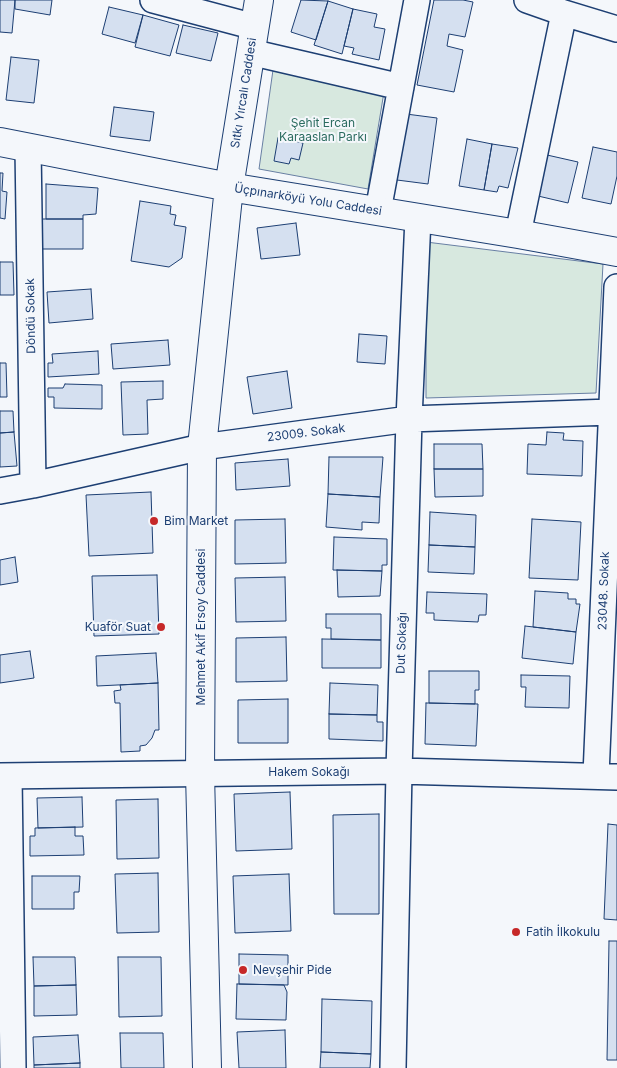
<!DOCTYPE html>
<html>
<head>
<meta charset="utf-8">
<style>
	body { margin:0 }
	canvas { display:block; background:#f4f7fb }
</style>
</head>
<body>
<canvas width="617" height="1068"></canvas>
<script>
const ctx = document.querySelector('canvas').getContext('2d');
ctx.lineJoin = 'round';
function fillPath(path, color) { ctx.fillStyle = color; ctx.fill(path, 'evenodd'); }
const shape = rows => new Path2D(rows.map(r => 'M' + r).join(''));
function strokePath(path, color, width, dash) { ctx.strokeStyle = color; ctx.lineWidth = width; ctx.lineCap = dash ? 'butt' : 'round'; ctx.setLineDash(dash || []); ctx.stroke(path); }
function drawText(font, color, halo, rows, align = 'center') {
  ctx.font = font + ' Inter,sans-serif'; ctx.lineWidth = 4; ctx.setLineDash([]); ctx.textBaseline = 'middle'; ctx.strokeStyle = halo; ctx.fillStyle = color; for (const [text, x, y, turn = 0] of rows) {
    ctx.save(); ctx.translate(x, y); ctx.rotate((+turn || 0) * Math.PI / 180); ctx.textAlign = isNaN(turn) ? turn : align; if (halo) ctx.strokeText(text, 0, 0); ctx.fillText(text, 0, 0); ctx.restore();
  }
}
const green = shape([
	[273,70,384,92,368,189,259,169,273,70],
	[426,242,603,264,596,393,426,398,426,242]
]);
fillPath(green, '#d7e8df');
strokePath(green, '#687fa3', 1);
const building = shape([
	[0,0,15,0,12,33,0,32,0,0],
	[15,0,52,0,50,15,15,9,15,0],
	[301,0,328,1,316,40,291,32,301,0],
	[434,0,463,0,473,2,465,37,449,34,447,46,463,50,454,92,417,85,434,0],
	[328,1,353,9,342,54,314,45,328,1],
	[109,7,143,15,135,43,102,34,109,7],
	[353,9,377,14,374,27,385,29,379,60,352,54,354,48,344,46,353,9],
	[143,15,179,25,170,56,135,47,143,15],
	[183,25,218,33,211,61,176,53,183,25],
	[11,57,39,60,34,103,6,100,11,57],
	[114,107,154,112,150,141,110,136,114,107],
	[406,114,437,118,428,184,397,180,406,114],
	[278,138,303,143,299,160,291,158,289,164,274,161,278,138],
	[467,139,492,144,484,190,459,186,467,139],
	[492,144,518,148,508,188,499,186,497,192,484,190,492,144],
	[593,147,617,152,617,176,611,204,582,198,593,147],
	[547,155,578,162,568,203,538,196,547,155],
	[0,173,3,173,2,191,7,192,5,219,0,218,0,173],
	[46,184,98,188,96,214,83,215,83,219,46,219,46,184],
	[140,201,171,206,170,214,176,215,174,225,186,227,182,258,169,267,131,261,140,201],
	[42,219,83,219,83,249,42,249,42,219],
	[296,223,300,255,261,259,257,228,296,223],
	[0,262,13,262,14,295,0,295,0,262],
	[91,289,93,319,49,323,47,292,91,289],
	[359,334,387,336,385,364,357,362,359,334],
	[168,340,170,365,113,369,111,344,168,340],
	[98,351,99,374,48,377,48,363,53,363,52,354,98,351],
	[0,363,6,363,7,397,0,397,0,363],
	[287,371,292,408,253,414,247,377,287,371],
	[163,381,163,399,147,400,148,434,123,435,121,382,163,381],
	[65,384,102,385,102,409,54,408,54,397,48,397,48,388,63,388,65,384],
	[0,411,13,411,14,432,0,433,0,411],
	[14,432,17,466,0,467,0,433,14,432],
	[547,432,564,433,563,440,583,441,582,476,527,474,528,444,546,445,547,432],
	[434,444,482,444,483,469,434,469,434,444],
	[329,457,383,457,380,497,328,494,329,457],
	[288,459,290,486,236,490,235,463,288,459],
	[434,469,483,469,483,496,435,497,434,469],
	[151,492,153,553,89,556,86,495,151,492],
	[328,494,380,497,379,523,362,522,362,530,326,527,328,494],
	[430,512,476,515,475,547,429,545,430,512],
	[285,519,286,563,235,564,235,520,285,519],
	[532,519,581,522,578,580,529,578,532,519],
	[334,537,387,539,387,565,382,565,382,571,333,570,334,537],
	[429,545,475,547,474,574,428,572,429,545],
	[15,557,18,582,0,585,0,560,15,557],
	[337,570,382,571,380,596,338,597,337,570],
	[157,575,159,634,94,636,92,576,157,575],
	[285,577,286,621,236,622,235,578,285,577],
	[535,591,568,593,568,599,576,599,576,604,580,604,576,632,533,627,535,591],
	[427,592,487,594,486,615,479,615,478,622,434,620,434,613,426,613,427,592],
	[326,614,381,614,381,640,331,639,331,628,326,628,326,614],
	[525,626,576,632,573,664,522,658,525,626],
	[286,637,287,681,236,682,236,638,286,637],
	[322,639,381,640,381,668,322,668,322,639],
	[30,651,34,678,0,683,0,655,30,651],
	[156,653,158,683,97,686,96,656,156,653],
	[429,671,479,671,479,690,475,690,475,704,429,703,429,671],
	[521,675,570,676,569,708,525,707,526,687,521,687,521,675],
	[158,683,159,730,155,730,152,738,146,745,140,746,140,751,121,752,120,703,115,703,114,691,121,690,120,685,158,683],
	[330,683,378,685,377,715,329,714,330,683],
	[288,699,288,743,238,743,238,700,288,699],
	[426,703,478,704,476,746,425,744,426,703],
	[329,714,377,715,377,722,383,722,383,741,329,739,329,714],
	[290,792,292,849,236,851,234,794,290,792],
	[82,797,83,827,38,828,37,798,82,797],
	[158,799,159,858,117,859,116,800,158,799],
	[379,814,379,914,334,914,333,815,379,814],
	[608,824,617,825,617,920,604,919,608,824],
	[75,827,75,836,83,836,84,855,30,856,30,836,35,836,35,828,75,827],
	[158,873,159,932,117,933,115,874,158,873],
	[289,874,291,931,235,933,233,876,289,874],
	[32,876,80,876,79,892,74,892,74,909,32,909,32,876],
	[609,941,617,941,617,1060,607,1060,609,941],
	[239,954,288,955,288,985,239,984,239,954],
	[33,957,75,957,76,985,34,986,33,957],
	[118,957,161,957,162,1016,119,1017,118,957],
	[237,984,284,985,287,992,286,1020,236,1019,237,984],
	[76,985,77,1015,34,1016,34,986,76,985],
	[322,999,372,1001,371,1054,321,1052,322,999],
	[285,1030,286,1068,239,1068,237,1032,285,1030],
	[120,1033,163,1033,164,1068,121,1068,120,1033],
	[78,1035,80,1063,34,1065,33,1037,78,1035],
	[321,1052,371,1054,370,1068,320,1068,321,1052],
	[80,1063,80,1068,34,1068,34,1065,80,1063]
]);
fillPath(building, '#d5e0f0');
strokePath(building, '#1d3f73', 1);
const minor = shape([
	[153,0,255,27],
	[527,0,564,13,617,29],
	[250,52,401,87],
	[28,147,33,485],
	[378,211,417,0],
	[518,234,564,13],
	[0,491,33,485,202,447,409,419,611,412,617,413],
	[596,775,617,287],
	[0,776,399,771,617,777],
	[9,776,13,1068],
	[393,1068,399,771,409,419,418,218]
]);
const major = shape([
	[0,142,229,187,518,234,617,252],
	[207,1068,200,773,202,447,229,187,259,0]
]);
strokePath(minor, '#1d3f73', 28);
strokePath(major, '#1d3f73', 30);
strokePath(minor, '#f4f7fb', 25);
strokePath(major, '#f4f7fb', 28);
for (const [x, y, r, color] of [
	[154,521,5,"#c62828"],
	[161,627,5,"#c62828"],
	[516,932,5,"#c62828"],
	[243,970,5,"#c62828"]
]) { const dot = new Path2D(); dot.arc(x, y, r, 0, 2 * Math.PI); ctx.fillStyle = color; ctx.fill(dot); strokePath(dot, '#f4f7fb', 2); }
drawText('12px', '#1d3f73', '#f4f7fb', [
	["Sıtkı Yırcalı Caddesi",244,93,-81],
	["Üçpınarköyü Yolu Caddesi",308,200,9],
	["Döndü Sokak",31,316,-91],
	["23009. Sokak",306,433,-7],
	["23048. Sokak",604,591,-88],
	["Mehmet Akif Ersoy Caddesi",201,627,-90],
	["Dut Sokağı",402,643,-88],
	["Hakem Sokağı",309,772]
]);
drawText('12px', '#2c6c60', '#f4f7fb', [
	["Şehit Ercan",323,123],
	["Karaaslan Parkı",323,137]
]);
drawText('12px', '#1d3f73', '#f4f7fb', [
	["Bim Market",164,521],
	["Kuaför Suat",151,627,"right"],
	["Fatih İlkokulu",526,932],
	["Nevşehir Pide",253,970]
], 'left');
</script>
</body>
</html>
